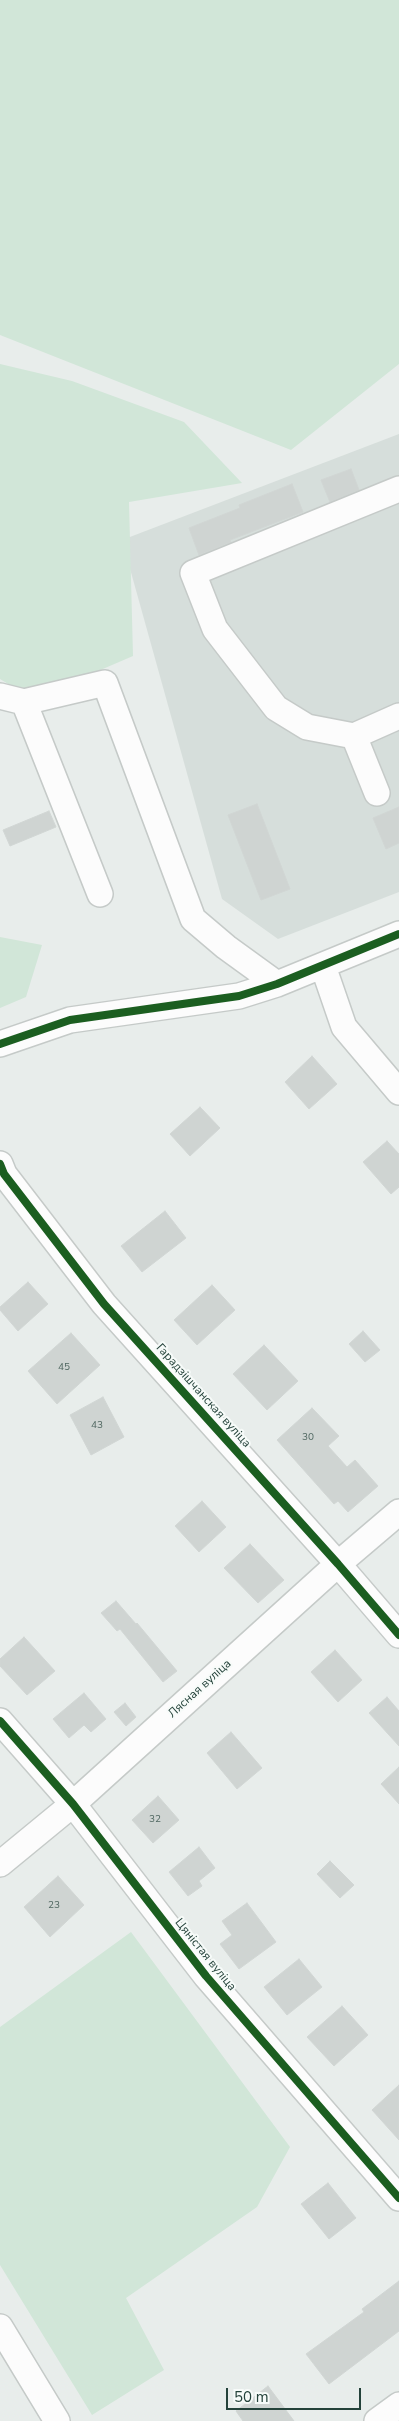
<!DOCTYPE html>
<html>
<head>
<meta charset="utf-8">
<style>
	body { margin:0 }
	#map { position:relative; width:399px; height:2421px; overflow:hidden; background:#e8edeb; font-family:"Nunito Sans",sans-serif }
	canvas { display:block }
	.scale { position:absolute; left:226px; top:2388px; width:135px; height:22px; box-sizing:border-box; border:2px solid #24423a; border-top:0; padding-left:6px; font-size:15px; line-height:18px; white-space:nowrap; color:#24423a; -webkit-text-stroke:4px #f7fbf9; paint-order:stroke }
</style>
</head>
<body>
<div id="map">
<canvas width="399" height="2421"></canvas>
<div class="scale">50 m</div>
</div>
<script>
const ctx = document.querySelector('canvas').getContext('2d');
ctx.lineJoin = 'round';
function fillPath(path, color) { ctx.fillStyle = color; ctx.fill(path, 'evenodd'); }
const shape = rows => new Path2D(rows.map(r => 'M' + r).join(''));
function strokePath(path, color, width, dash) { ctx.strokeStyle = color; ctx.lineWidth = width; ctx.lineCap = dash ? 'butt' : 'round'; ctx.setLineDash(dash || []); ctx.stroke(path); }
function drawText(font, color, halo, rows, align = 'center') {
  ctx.font = font + ' "Nunito Sans",sans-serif'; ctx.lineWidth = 4; ctx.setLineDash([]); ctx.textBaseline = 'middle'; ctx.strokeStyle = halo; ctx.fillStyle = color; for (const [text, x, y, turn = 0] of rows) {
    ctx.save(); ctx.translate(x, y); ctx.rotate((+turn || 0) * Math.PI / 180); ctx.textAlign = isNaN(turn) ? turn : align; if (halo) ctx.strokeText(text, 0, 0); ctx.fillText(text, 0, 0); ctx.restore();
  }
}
fillPath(shape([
	[399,434,399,892,278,939,222,899,122,540]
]), '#d6dedb');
fillPath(shape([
	[0,0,399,0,399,364,291,450,0,335],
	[0,364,72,381,184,422,242,483,129,502,133,656,33,699,0,679],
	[0,937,42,945,26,997,0,1008],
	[131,1932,290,2147,257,2207,126,2298,164,2370,92,2415,0,2265,0,2027]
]), '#d1e6d8');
const building = shape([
	[351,469,359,490,330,502,321,480,351,469],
	[292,484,303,512,230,540,231,542,199,555,189,528,240,508,239,505,292,484],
	[257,804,290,889,261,900,228,815,257,804],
	[399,807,399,843,386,849,373,818,399,807],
	[49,811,56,827,10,846,3,830,49,811],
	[312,1056,337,1084,309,1109,285,1082,312,1056],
	[200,1107,220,1128,190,1156,170,1134,200,1107],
	[387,1141,399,1154,399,1187,391,1194,363,1162,387,1141],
	[165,1211,186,1238,142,1272,121,1246,165,1211],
	[28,1282,48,1304,18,1331,0,1310,0,1307,28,1282],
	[212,1285,235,1310,197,1345,174,1320,212,1285],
	[363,1331,380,1350,365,1362,349,1344,363,1331],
	[71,1333,100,1365,57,1404,28,1371,71,1333],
	[264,1345,298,1381,267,1410,233,1374,264,1345],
	[103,1397,124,1437,91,1455,70,1415,103,1397],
	[312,1408,339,1436,328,1446,347,1467,355,1460,378,1486,348,1512,338,1501,334,1504,277,1440,312,1408],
	[202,1501,226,1527,199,1552,175,1526,202,1501],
	[250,1544,284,1580,258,1603,224,1568,250,1544],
	[116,1601,136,1624,137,1623,177,1671,163,1682,120,1629,117,1631,101,1613,116,1601],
	[24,1637,55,1671,27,1695,0,1666,0,1659,24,1637],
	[335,1650,362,1680,338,1702,311,1672,335,1650],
	[84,1693,106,1719,91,1732,84,1725,69,1738,53,1719,84,1693],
	[387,1697,399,1711,399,1746,369,1713,387,1697],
	[125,1703,136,1717,126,1726,114,1712,125,1703],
	[231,1732,262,1768,237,1789,207,1753,231,1732],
	[399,1767,399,1804,381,1784,399,1767],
	[158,1796,179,1820,153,1843,132,1820,158,1796],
	[199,1847,215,1868,199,1881,202,1886,188,1896,169,1872,199,1847],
	[330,1861,354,1885,340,1898,317,1874,330,1861],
	[58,1876,84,1905,50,1937,24,1907,58,1876],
	[247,1903,276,1942,239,1969,220,1944,232,1935,222,1921,247,1903],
	[299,1959,322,1987,287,2015,264,1987,299,1959],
	[342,2006,368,2035,334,2066,307,2037,342,2006],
	[399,2085,399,2140,372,2110,399,2085],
	[328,2183,356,2218,329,2239,301,2204,328,2183],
	[399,2281,399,2331,329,2384,306,2354,364,2312,362,2309,399,2281],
	[268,2386,294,2421,243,2421,236,2411,268,2386]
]);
fillPath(building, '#cfd4d2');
strokePath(building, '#d1d6d4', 1);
const minor = shape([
	[399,489,193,573,215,629,276,708,307,727,354,736,399,716],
	[0,696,24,702,105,683,193,919,226,947,277,984],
	[24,702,100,894],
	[354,736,377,793],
	[323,966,344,1027,399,1092],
	[0,1044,70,1020,239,996,277,984,399,934],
	[0,1164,4,1174,104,1304,338,1564,399,1635],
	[0,1721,73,1804,206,1976,399,2198],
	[0,1864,73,1804,338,1564,399,1512],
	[0,2327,57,2421],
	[377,2421,399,2405]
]);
strokePath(minor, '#c5cac8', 28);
strokePath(minor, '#fcfcfc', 25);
strokePath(shape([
	[0,1044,70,1020,239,996,277,984,399,934],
	[0,1164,4,1174,104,1304,338,1564,399,1635],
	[0,1721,73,1804,206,1976,399,2198]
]), '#1b5e20', 8);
drawText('10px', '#506761', null, [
	["45",64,1368],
	["43",97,1426],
	["30",308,1438],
	["32",155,1820],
	["23",54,1906]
]);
drawText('12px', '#24423a', '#f7fbf9', [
	["Гарадзішчанская вуліца",203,1396,48],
	["Лясная вуліца",200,1689,-42],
	["Цяністая вуліца",205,1955,51]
]);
</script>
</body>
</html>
